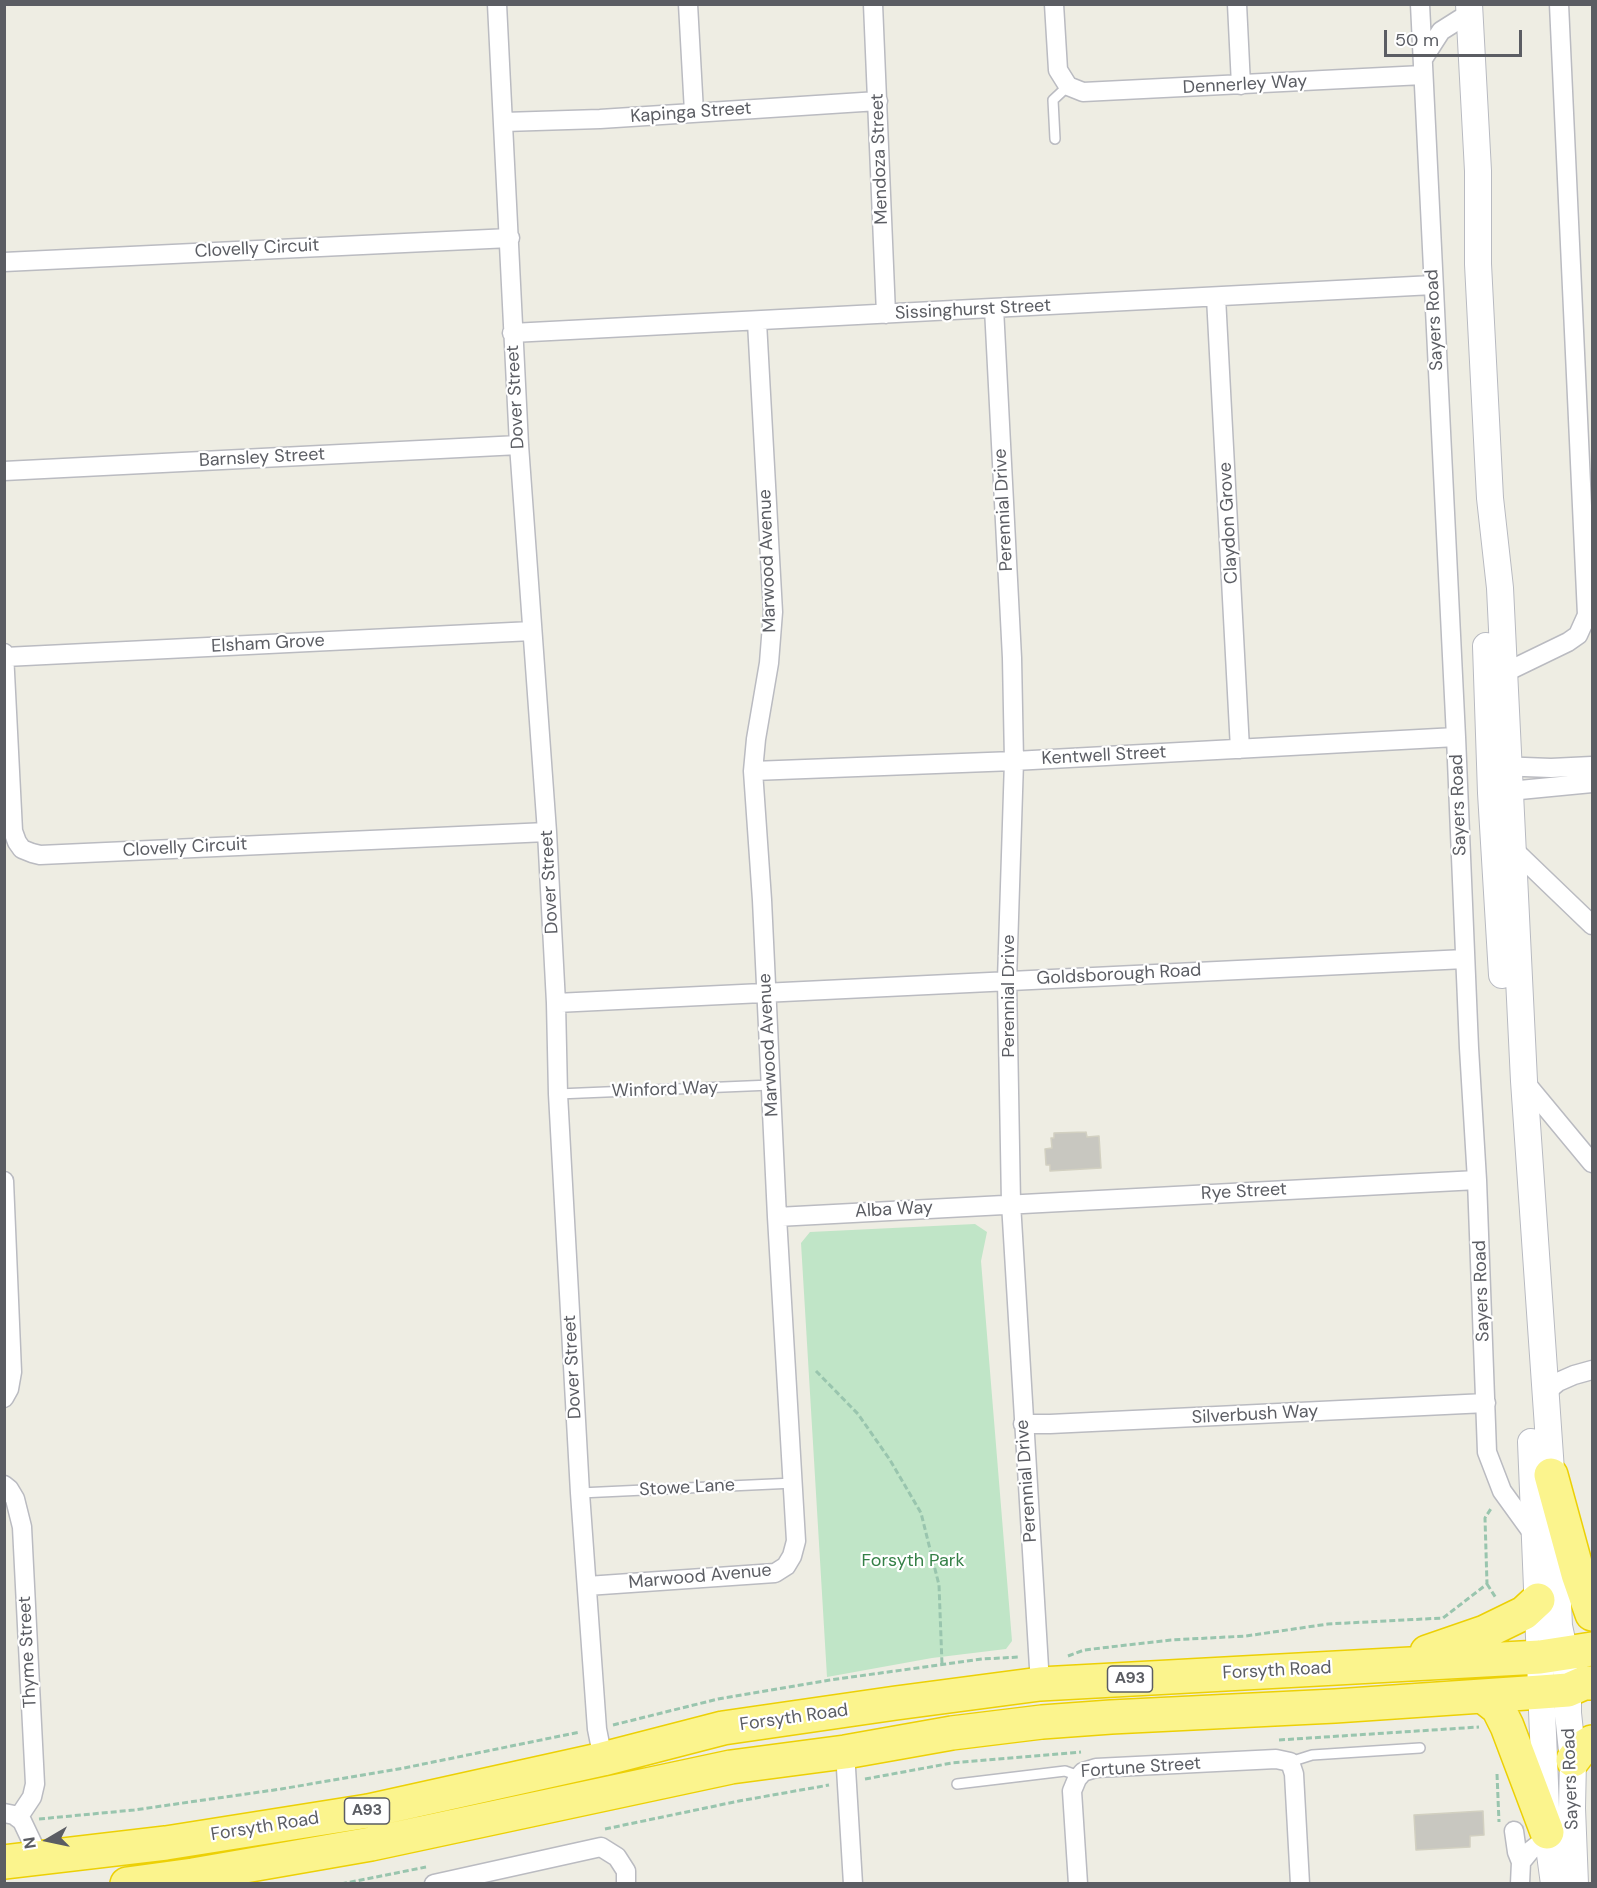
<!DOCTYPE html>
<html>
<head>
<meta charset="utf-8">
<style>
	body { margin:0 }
	#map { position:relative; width:1597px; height:1888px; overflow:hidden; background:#eeede3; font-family:"DM Sans",sans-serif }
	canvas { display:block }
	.frame { position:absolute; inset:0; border:6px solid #5b5d63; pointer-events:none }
	.north { position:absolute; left:18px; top:1810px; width:60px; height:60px; -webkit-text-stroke:4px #fff; paint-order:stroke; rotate:261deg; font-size:16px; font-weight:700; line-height:24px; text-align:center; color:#5b5d63 }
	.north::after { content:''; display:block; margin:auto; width:21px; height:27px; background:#5b5d63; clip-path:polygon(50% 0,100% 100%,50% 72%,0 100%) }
	.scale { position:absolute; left:1384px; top:30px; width:138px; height:27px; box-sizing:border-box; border:3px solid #5b5d63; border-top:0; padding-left:8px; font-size:18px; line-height:21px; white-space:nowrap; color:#5b5d63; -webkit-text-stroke:4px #fff; paint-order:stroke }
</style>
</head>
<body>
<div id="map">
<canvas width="1597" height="1888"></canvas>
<div class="frame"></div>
<div class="north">N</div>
<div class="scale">50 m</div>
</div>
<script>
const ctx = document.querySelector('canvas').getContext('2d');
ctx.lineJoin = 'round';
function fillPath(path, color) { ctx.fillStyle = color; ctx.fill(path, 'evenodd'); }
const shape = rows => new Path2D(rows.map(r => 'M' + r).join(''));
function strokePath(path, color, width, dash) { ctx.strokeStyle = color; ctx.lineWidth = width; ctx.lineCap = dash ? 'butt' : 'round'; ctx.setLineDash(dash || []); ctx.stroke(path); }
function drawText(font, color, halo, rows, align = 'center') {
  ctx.font = font + ' "DM Sans",sans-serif'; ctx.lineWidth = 4.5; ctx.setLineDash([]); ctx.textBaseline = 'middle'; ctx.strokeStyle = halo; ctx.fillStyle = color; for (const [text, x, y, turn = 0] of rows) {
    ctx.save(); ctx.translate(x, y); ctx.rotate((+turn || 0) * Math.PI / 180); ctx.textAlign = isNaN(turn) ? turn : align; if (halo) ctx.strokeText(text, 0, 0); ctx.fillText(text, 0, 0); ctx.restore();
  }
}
fillPath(shape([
	[975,1224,987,1232,981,1261,1012,1641,1006,1649,932,1658,827,1677,801,1243,810,1232]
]), '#c0e5c7');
const building = shape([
	[1086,1132,1087,1137,1099,1136,1101,1168,1050,1171,1050,1165,1046,1165,1045,1149,1052,1148,1051,1138,1054,1138,1054,1133,1086,1132],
	[1483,1811,1484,1835,1470,1836,1470,1847,1416,1850,1414,1815,1483,1811]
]);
fillPath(building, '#c8c7c0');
strokePath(building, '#d2d0c1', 1.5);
const lane = shape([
	[1055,139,1053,100,1068,86],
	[558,1094,771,1085],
	[580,1493,794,1483],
	[1290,1762,1312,1755,1420,1748],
	[957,1784,1065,1771,1079,1776]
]);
const street = shape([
	[497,4,519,445,547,832,556,1003,558,1094,580,1493,597,1729,603,1759],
	[688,4,694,112],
	[873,4,886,314],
	[1054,4,1058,70,1068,86,1083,92,1423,75],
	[1237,4,1241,85],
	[1420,4,1456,737,1469,1048,1477,1180,1487,1452,1502,1491,1536,1538],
	[1423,59,1441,31,1460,19,1470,17],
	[504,122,600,119,878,101],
	[4,262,510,238],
	[1216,297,1240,749],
	[994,308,1012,658,1014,761,1007,980,1011,1203,1040,1684],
	[512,333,1433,285],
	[4,471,519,445],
	[4,653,13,831,17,842,22,849,32,853,40,855,547,832],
	[5,657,532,631],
	[1504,673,1568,642,1578,635,1587,615,1559,4],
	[1498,766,1551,768,1592,766],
	[753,771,1014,761,1456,737],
	[1499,792,1592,783],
	[1514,850,1592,925],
	[556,1003,1465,959],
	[1524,1081,1592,1163],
	[4,1181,12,1372,9,1389,4,1398],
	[777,1217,1477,1180],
	[1545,1393,1558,1382,1574,1375,1592,1370],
	[1023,1424,1050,1424,1486,1403],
	[4,1485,9,1489,15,1499,22,1527,35,1784,32,1797,18,1818],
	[587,1586,775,1573,786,1566,792,1556,796,1541,777,1217,762,900,753,771,756,739,769,663,773,612,757,322],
	[845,1752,853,1884],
	[4,1813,14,1815,22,1821,40,1859],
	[1514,1831,1517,1852,1521,1862],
	[434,1884,601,1847,617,1857,626,1871,626,1884],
	[1078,1884,1072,1791,1077,1779,1083,1772,1096,1768,1276,1759,1290,1762,1294,1774,1300,1884],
	[1520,1884,1521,1862,1530,1851,1548,1837]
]);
const secondary = shape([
	[1469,4,1478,171,1478,264,1490,498,1500,588,1524,1081,1554,1514,1559,1626,1565,1654,1568,1690,1568,1713,1573,1760,1572,1808,1575,1884],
	[1486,646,1491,793,1502,975],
	[1531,1442,1547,1832,1554,1884]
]);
const highway = shape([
	[1551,1475,1578,1574,1592,1614],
	[1427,1652,1485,1632,1524,1613,1538,1600],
	[1484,1697,1498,1708,1507,1726,1547,1832],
	[1573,1760,1582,1748,1592,1742],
	[4,1862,166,1843,368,1811,603,1759,723,1728,896,1703,1040,1684,1540,1657,1592,1649],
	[127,1884,193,1875,371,1844,731,1767,845,1752,952,1733,1042,1722,1111,1717,1335,1706,1541,1692,1568,1690,1584,1683,1592,1683]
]);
strokePath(lane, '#babbc1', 12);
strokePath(street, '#babbc1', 21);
strokePath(secondary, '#b8bac1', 28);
strokePath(highway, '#ecd005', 36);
strokePath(shape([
	[816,1371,858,1414,890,1460,921,1513,939,1585,942,1664],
	[1487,1584,1496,1598],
	[1068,1656,1084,1650,1171,1640,1246,1636,1328,1624,1443,1618,1487,1584,1485,1518,1492,1507],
	[613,1725,718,1699,830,1680,982,1659,1020,1657],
	[1279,1740,1479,1727],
	[1497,1774,1499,1822],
	[865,1779,952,1763,1081,1752],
	[39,1819,134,1810,281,1789,404,1768,580,1732],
	[605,1829,739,1801,829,1785],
	[341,1884,426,1867]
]), '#99c5ae', 3, [6, 3]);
strokePath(lane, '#fff', 9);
strokePath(street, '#fff', 18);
strokePath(secondary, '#fff', 26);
strokePath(highway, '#fbf48d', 33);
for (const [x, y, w] of [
	[1130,1679,45],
	[367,1811,45]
]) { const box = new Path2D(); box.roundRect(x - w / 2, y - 13, w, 26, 4.5); ctx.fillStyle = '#fff'; ctx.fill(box); strokePath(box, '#5b5d63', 1.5); }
drawText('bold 16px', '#5b5d63', null, [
	["A93",1130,1679],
	["A93",367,1811]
]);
drawText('18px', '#5b5d63', '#fff', [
	["Dennerley Way",1245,85,-3],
	["Kapinga Street",691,113,-4],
	["Mendoza Street",880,159,-92],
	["Clovelly Circuit",257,249,-3],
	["Sissinghurst Street",973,310,-3],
	["Sayers Road",1435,320,-93],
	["Dover Street",516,397,-93],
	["Barnsley Street",262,458,-3],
	["Perennial Drive",1004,510,-93],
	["Claydon Grove",1229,523,-93],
	["Marwood Avenue",768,561,-92],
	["Elsham Grove",268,644,-3],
	["Kentwell Street",1104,756,-3],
	["Sayers Road",1459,805,-92],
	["Clovelly Circuit",185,848,-3],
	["Dover Street",550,882,-93],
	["Goldsborough Road",1119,975,-3],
	["Perennial Drive",1009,996,-90],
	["Marwood Avenue",769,1045,-93],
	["Winford Way",665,1090,-2],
	["Rye Street",1244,1192,-3],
	["Alba Way",894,1210,-3],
	["Sayers Road",1482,1291,-92],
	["Dover Street",573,1367,-93],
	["Silverbush Way",1255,1415,-3],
	["Perennial Drive",1027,1481,-94],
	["Stowe Lane",687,1488,-3],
	["Marwood Avenue",700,1577,-5],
	["Thyme Street",28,1652,-93],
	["Forsyth Road",1277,1671,-3],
	["Forsyth Road",794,1718,-8],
	["Fortune Street",1141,1768,-4],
	["Sayers Road",1571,1779,-92],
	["Forsyth Road",265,1827,-9]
]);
drawText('18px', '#358047', '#fff', [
	["Forsyth Park",913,1561]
]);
</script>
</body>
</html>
